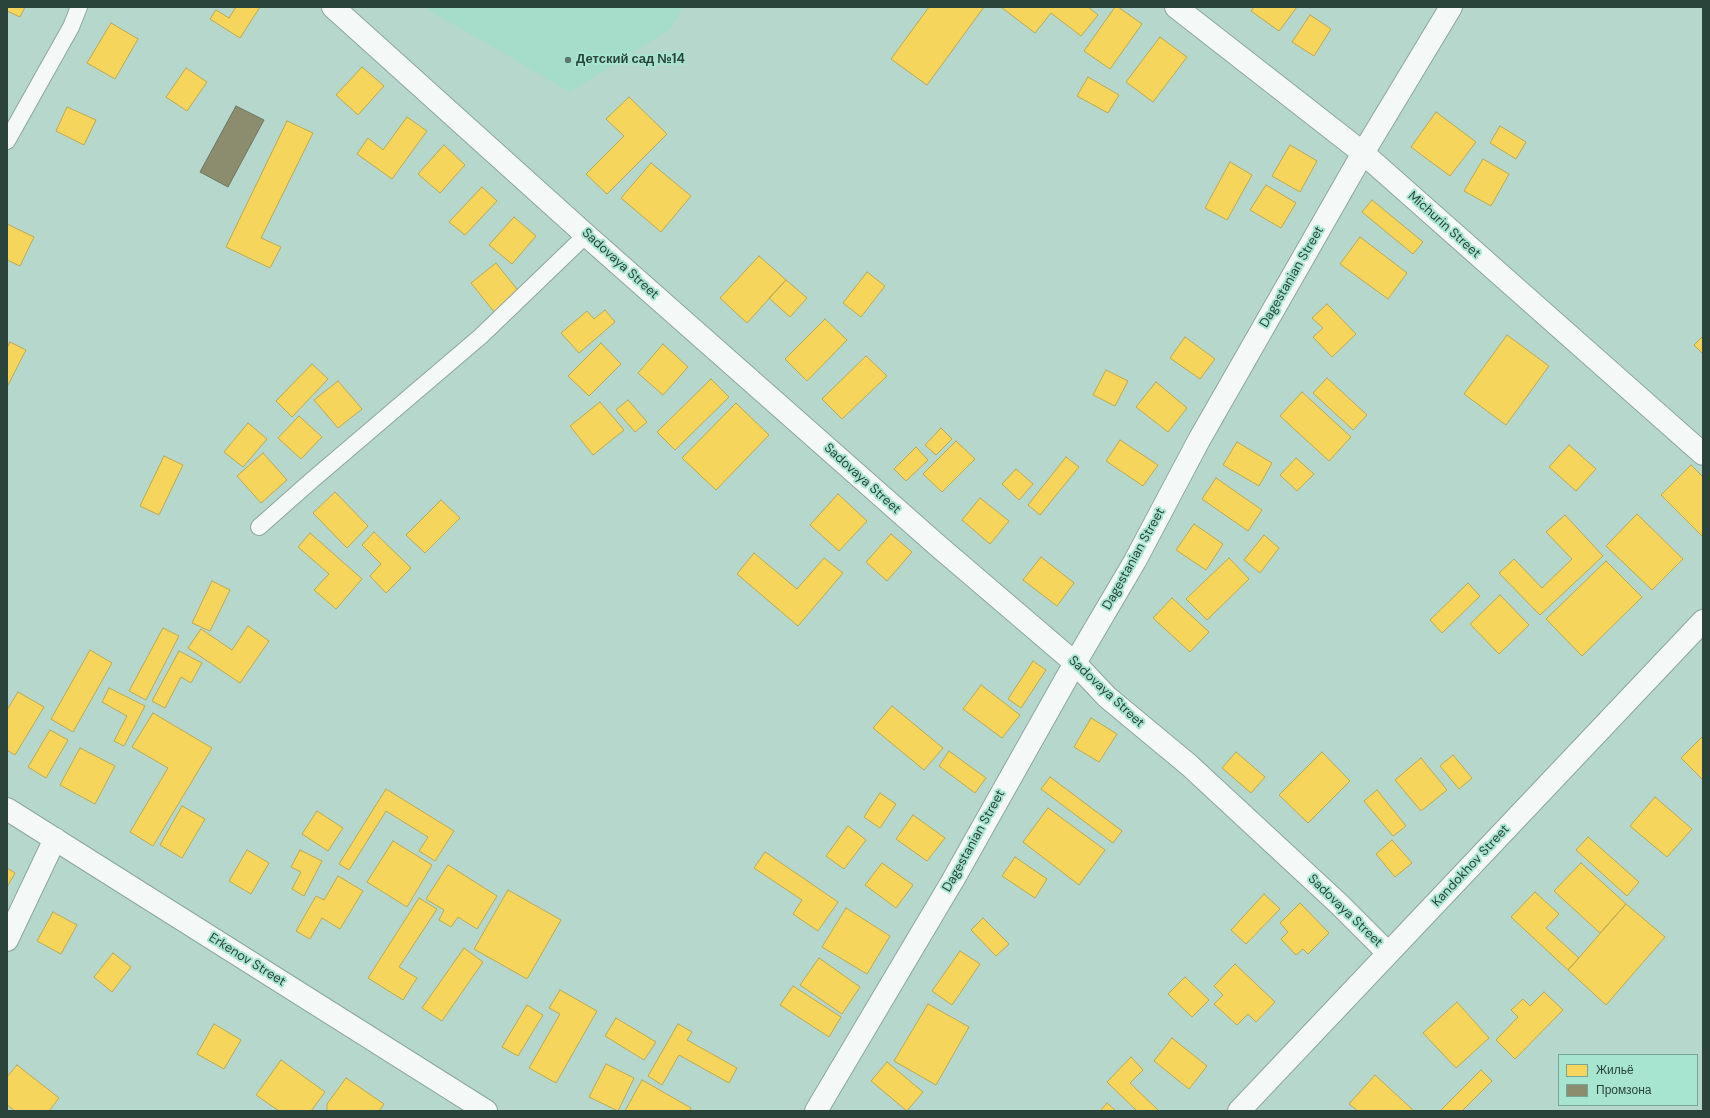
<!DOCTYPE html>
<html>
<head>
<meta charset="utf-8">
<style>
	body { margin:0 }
	#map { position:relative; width:1710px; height:1118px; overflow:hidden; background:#b6d7cc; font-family:"DM Sans",sans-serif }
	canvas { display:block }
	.frame { position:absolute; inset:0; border:8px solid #2a433b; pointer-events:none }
	.legend { position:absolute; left:1558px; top:1054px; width:140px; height:52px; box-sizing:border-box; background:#a8e5d1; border:1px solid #76a495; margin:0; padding:5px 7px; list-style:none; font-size:12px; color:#2a433b }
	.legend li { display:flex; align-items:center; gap:8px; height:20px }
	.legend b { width:20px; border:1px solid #76a495 }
</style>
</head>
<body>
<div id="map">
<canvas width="1710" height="1118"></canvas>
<div class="frame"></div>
<ul class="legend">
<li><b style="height:11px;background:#f6d55c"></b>Жильё</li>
<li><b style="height:11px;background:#8c8c6e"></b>Промзона</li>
</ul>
</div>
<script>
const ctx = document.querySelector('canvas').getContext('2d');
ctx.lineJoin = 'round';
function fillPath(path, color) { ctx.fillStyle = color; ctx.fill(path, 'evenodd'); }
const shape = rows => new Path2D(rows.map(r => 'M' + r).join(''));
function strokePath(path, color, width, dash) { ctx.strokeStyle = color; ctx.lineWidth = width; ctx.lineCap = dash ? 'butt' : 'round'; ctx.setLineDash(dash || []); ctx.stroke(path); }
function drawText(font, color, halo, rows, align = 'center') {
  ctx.font = font + ' "DM Sans",sans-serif'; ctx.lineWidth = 4; ctx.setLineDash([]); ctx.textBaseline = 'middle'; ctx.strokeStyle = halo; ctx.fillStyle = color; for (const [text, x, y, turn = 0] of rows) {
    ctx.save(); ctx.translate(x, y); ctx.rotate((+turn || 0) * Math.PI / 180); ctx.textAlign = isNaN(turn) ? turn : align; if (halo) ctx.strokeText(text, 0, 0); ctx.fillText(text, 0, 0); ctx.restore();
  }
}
fillPath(shape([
	[424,7,683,7,672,28,570,92]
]), '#a6dcca');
const homes = shape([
	[7,7,25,7,20,17,7,11,7,7],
	[236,7,260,7,240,38,210,19,216,10,229,18,236,7],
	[929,7,984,7,927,85,891,59,929,7],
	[1001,7,1088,7,1098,15,1081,36,1051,13,1035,33,1001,7],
	[1115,7,1118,7,1142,24,1110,69,1084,51,1115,7],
	[1254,7,1297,7,1279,31,1251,11,1254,7],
	[1310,15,1331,29,1314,56,1292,42,1310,15],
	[111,23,138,39,115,79,87,63,111,23],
	[1160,37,1187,57,1153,102,1126,82,1160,37],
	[362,67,384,86,358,115,336,95,362,67],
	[186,68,207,82,187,111,166,97,186,68],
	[1088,77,1119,95,1108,113,1077,96,1088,77],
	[629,97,667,134,607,194,586,174,624,136,606,119,629,97],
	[67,107,96,120,84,145,56,131,67,107],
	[1436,112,1476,142,1450,176,1411,147,1436,112],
	[407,117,427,131,392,179,357,154,368,138,383,150,407,117],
	[287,121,313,133,261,238,281,247,270,268,226,247,287,121],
	[1500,126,1526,142,1516,159,1490,143,1500,126],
	[444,145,465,165,440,193,418,174,444,145],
	[1290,145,1317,161,1300,192,1272,176,1290,145],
	[1483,159,1509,174,1491,206,1464,191,1483,159],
	[1230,162,1252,175,1227,220,1205,208,1230,162],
	[651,163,691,196,661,232,621,198,651,163],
	[1266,185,1296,203,1281,228,1250,210,1266,185],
	[482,187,497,201,465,235,449,222,482,187],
	[1372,200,1423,242,1413,254,1362,212,1372,200],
	[514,217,536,236,512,264,489,245,514,217],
	[7,224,34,237,20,266,7,260,7,224],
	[1360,237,1407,273,1388,299,1340,264,1360,237],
	[759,256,786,280,747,323,720,298,759,256],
	[496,263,520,293,495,313,471,283,496,263],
	[867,272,885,286,861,317,843,303,867,272],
	[786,280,807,298,790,317,769,298,786,280],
	[1327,304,1356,334,1332,357,1313,337,1323,328,1312,318,1327,304],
	[605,310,615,322,579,353,561,333,587,311,594,319,605,310],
	[825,319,847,340,807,381,785,359,825,319],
	[1507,335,1549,366,1506,425,1464,394,1507,335],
	[1703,336,1703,354,1694,345,1703,336],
	[1185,337,1215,359,1200,379,1170,358,1185,337],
	[10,342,26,350,7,387,7,348,10,342],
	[601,343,621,364,589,396,568,376,601,343],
	[663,344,688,367,663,395,638,373,663,344],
	[866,356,887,376,842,419,822,399,866,356],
	[312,364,328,379,292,417,276,401,312,364],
	[1106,370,1128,381,1115,406,1093,395,1106,370],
	[1327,378,1367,415,1353,430,1313,393,1327,378],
	[711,379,729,397,675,450,657,432,711,379],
	[338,381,362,409,338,428,314,400,338,381],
	[1156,382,1187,408,1168,432,1136,407,1156,382],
	[1302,392,1351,437,1329,461,1280,416,1302,392],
	[628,400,647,422,635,432,616,410,628,400],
	[600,402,624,430,593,455,570,426,600,402],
	[736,403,769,435,716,490,682,458,736,403],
	[299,416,322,437,301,459,278,438,299,416],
	[248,423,267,439,243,467,224,452,248,423],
	[941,428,952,439,936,455,925,445,941,428],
	[1120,440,1158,465,1143,486,1106,461,1120,440],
	[956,441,975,459,942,492,923,474,956,441],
	[1237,442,1272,463,1259,486,1223,465,1237,442],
	[1569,445,1596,469,1576,491,1549,467,1569,445],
	[916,447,928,460,906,481,894,469,916,447],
	[263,453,287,480,261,503,237,476,263,453],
	[164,456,183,465,159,515,140,506,164,456],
	[1066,457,1079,467,1040,515,1028,505,1066,457],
	[1296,458,1314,474,1297,491,1280,475,1296,458],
	[1691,465,1703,477,1703,537,1661,495,1691,465],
	[1016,469,1033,484,1019,500,1002,484,1016,469],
	[1216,478,1262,510,1248,531,1202,499,1216,478],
	[335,492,368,526,347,548,313,513,335,492],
	[838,494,867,521,839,551,810,525,838,494],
	[980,498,1009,521,990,544,962,520,980,498],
	[441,500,460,518,425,553,406,535,441,500],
	[1637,514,1683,559,1652,590,1606,546,1637,514],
	[1565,515,1603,556,1540,615,1499,573,1514,559,1542,588,1572,559,1546,532,1565,515],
	[1194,524,1223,544,1206,570,1176,550,1194,524],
	[374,532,411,568,386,593,370,576,381,564,362,545,374,532],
	[310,533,362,579,336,609,314,590,329,574,298,547,310,533],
	[891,534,912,552,887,581,866,562,891,534],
	[1264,535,1279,548,1260,573,1244,560,1264,535],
	[754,553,797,589,824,558,843,573,798,626,737,574,754,553],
	[1041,557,1074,583,1057,606,1023,580,1041,557],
	[1229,558,1249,579,1207,620,1186,599,1229,558],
	[1606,561,1642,597,1582,656,1546,619,1606,561],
	[212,581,230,590,210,631,192,623,212,581],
	[1468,583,1480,596,1442,633,1430,620,1468,583],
	[1500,595,1529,625,1499,654,1470,624,1500,595],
	[1172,598,1209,632,1190,652,1153,618,1172,598],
	[248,626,269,641,240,683,188,648,201,629,232,650,248,626],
	[163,628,179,636,146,700,129,691,163,628],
	[90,650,112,663,73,732,51,719,90,650],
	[179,651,202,663,191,683,181,677,165,708,152,701,179,651],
	[1033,661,1046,670,1021,708,1008,699,1033,661],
	[981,685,1020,715,1002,738,963,709,981,685],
	[109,688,145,706,124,746,114,741,127,716,102,702,109,688],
	[18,692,44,707,15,755,7,750,7,710,18,692],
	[892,706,943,748,924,770,873,728,892,706],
	[153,713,212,748,153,846,130,832,168,768,132,747,153,713],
	[1091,718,1117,734,1099,762,1074,747,1091,718],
	[50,730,68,740,46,778,28,767,50,730],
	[1703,736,1703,780,1681,758,1703,736],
	[80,748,115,766,95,804,60,785,80,748],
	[949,751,986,778,975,793,939,766,949,751],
	[1236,752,1265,777,1251,793,1222,768,1236,752],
	[1322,752,1350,781,1308,823,1279,795,1322,752],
	[1453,755,1472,778,1459,789,1440,766,1453,755],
	[1421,758,1447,790,1421,811,1395,780,1421,758],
	[1050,777,1122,831,1113,843,1041,789,1050,777],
	[386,789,454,831,435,861,419,851,428,837,386,811,349,870,339,864,386,789],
	[1377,790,1406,826,1393,836,1364,801,1377,790],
	[880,793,896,804,880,828,864,817,880,793],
	[1655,797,1692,829,1667,857,1630,826,1655,797],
	[182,806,205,819,182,858,160,845,182,806],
	[1048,808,1105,850,1079,885,1023,842,1048,808],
	[317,811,343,828,328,851,302,834,317,811],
	[913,815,945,838,927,861,896,839,913,815],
	[848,826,866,840,844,869,826,856,848,826],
	[1588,837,1639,882,1627,896,1576,850,1588,837],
	[1392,840,1412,863,1395,877,1376,854,1392,840],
	[393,841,432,865,407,907,367,882,393,841],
	[247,850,269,863,251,894,229,881,247,850],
	[300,850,322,861,304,896,292,889,301,872,291,867,300,850],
	[765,852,838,902,818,931,793,914,802,900,754,868,765,852],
	[1015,857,1047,879,1035,898,1002,876,1015,857],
	[882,863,913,885,896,908,865,885,882,863],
	[1581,863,1626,904,1600,933,1554,891,1581,863],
	[448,865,497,896,477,929,458,917,451,927,439,920,444,910,426,899,448,865],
	[7,868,15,873,7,887,7,868],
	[338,876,363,891,340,929,322,918,310,939,296,931,316,896,324,900,338,876],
	[508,890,561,920,527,979,474,949,508,890],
	[1535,892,1559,914,1546,928,1579,958,1568,970,1511,917,1535,892],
	[1264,894,1280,909,1246,944,1231,930,1264,894],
	[419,898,437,909,399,967,417,978,403,1000,368,978,419,898],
	[1300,903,1329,933,1308,954,1303,949,1296,955,1281,939,1288,932,1280,923,1300,903],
	[1626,904,1665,937,1606,1005,1568,970,1626,904],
	[846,908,890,936,867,974,822,947,846,908],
	[53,912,77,925,61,954,37,941,53,912],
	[983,918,1009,944,996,956,971,930,983,918],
	[464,948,483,962,442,1021,422,1008,464,948],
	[960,951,980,964,952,1005,932,991,960,951],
	[113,953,131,967,112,992,94,977,113,953],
	[819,958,860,987,842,1014,800,985,819,958],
	[1235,964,1275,1002,1256,1022,1248,1014,1237,1025,1214,1004,1223,995,1214,986,1235,964],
	[1185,977,1209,1000,1192,1017,1168,994,1185,977],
	[793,986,841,1017,829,1037,780,1005,793,986],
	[560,990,597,1011,556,1083,529,1068,560,1014,549,1008,560,990],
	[1544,992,1563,1010,1515,1059,1496,1040,1518,1017,1511,1010,1523,999,1530,1006,1544,992],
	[1457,1002,1489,1038,1456,1068,1423,1033,1457,1002],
	[928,1004,969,1027,936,1085,894,1061,928,1004],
	[527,1005,543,1015,518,1056,502,1047,527,1005],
	[616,1018,656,1042,644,1060,605,1036,616,1018],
	[214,1024,241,1040,224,1069,197,1054,214,1024],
	[678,1024,692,1032,687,1040,737,1068,729,1083,679,1055,662,1085,648,1076,678,1024],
	[1172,1038,1207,1066,1189,1089,1154,1061,1172,1038],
	[1131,1057,1143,1070,1130,1083,1159,1111,1137,1111,1107,1082,1131,1057],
	[281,1060,325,1092,311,1111,279,1111,256,1095,281,1060],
	[887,1062,923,1092,907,1111,871,1081,887,1062],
	[606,1064,634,1078,618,1111,589,1097,606,1064],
	[17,1065,59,1098,49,1111,15,1111,7,1105,7,1077,17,1065],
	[1481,1070,1492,1081,1462,1111,1440,1111,1481,1070],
	[1375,1075,1414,1111,1358,1111,1349,1104,1375,1075],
	[346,1078,384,1104,379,1111,327,1111,327,1104,346,1078],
	[642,1080,691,1108,690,1111,625,1111,642,1080],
	[1107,1103,1116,1111,1100,1111,1107,1103]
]);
fillPath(homes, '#f6d55c');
strokePath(homes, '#b9a952', 1);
const industry = shape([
	[236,106,264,120,228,187,200,172,236,106]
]);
fillPath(industry, '#8c8c6e');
strokePath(industry, '#6f765f', 1);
const lane = shape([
	[7,141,71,27,79,7],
	[259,527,311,481,481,336,586,235]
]);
const street = shape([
	[333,7,586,235,937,545,1075,663,1107,697,1189,765,1339,904,1388,953],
	[1176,7,1363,153,1703,454],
	[7,940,55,839],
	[816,1111,953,880,1075,663,1135,561,1199,440,1363,153,1451,7],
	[1239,1111,1703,621]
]);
const secondary = shape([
	[7,809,486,1111]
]);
strokePath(lane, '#8ca69d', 18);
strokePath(street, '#8ca69d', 24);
strokePath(secondary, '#8ca69d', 24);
strokePath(lane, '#f4f9f7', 16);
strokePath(street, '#f4f9f7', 22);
strokePath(secondary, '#f4f9f7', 22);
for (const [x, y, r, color] of [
	[568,60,4,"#5b776e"]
]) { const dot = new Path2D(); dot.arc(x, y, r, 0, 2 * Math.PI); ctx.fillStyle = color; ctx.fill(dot); strokePath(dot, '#a8e5d1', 1.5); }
drawText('bold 13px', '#2a433b', '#a8e5d1', [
	["Детский сад №14",576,60]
], 'left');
drawText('13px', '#2a433b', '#a8e5d1', [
	["Michurin Street",1444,225,42],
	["Sadovaya Street",620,264,42],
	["Dagestanian Street",1292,277,-60],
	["Sadovaya Street",862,479,42],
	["Dagestanian Street",1134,559,-61],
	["Sadovaya Street",1106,692,43],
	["Dagestanian Street",974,841,-61],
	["Kandokhov Street",1471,866,-47],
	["Sadovaya Street",1345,911,44],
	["Erkenov Street",247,960,32]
]);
</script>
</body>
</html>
